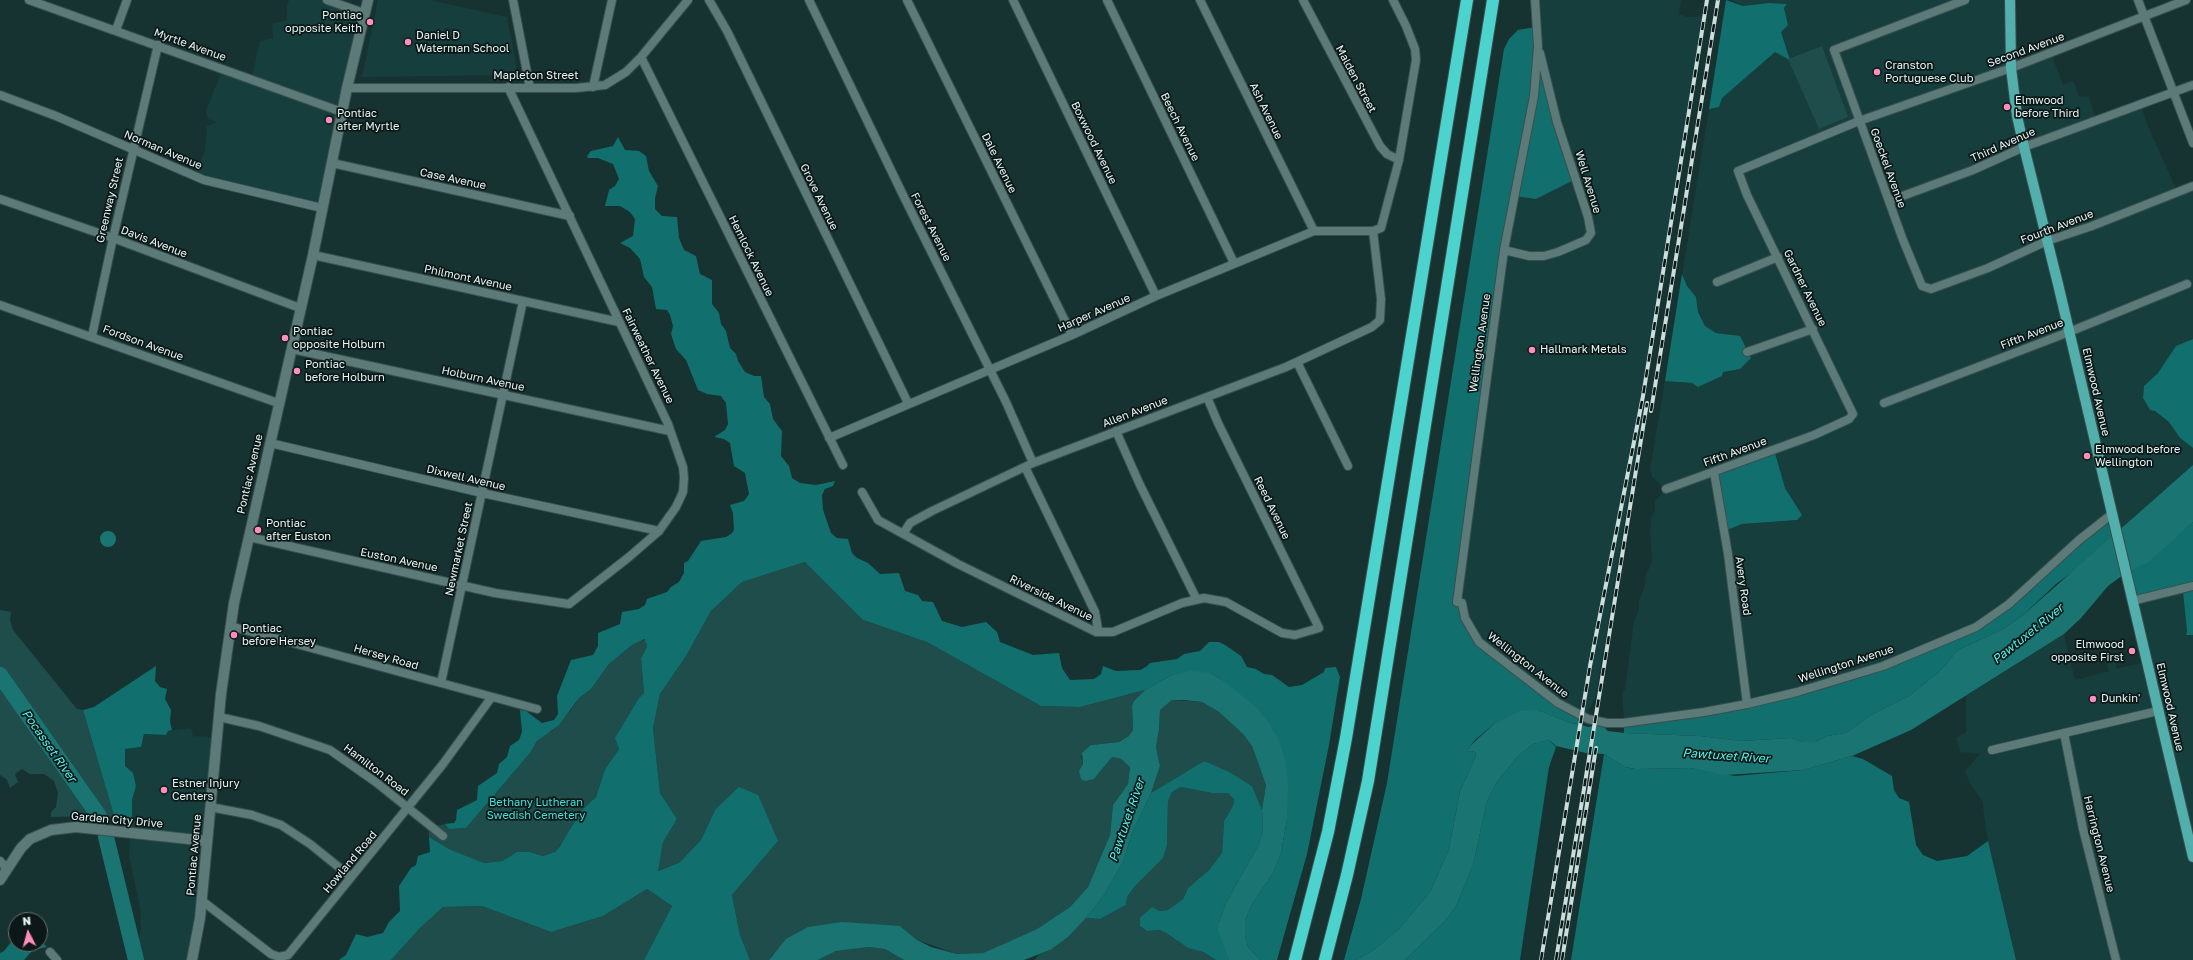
<!DOCTYPE html>
<html>
<head>
<meta charset="utf-8">
<style>
	body { margin:0 }
	#map { position:relative; width:2193px; height:960px; overflow:hidden; background:#163331; font-family:"Golos Text",sans-serif }
	canvas { display:block }
	.north { position:absolute; left:8px; top:912px; width:40px; height:40px; box-sizing:border-box; background:#0c1817; border:1px solid #63716f; border-radius:50%; rotate:354deg; font-size:11px; font-weight:700; line-height:16px; text-align:center; color:#e5f6f4 }
	.north::after { content:''; display:block; margin:auto; width:14px; height:18px; background:#fe8ebb; clip-path:polygon(50% 0,100% 100%,50% 72%,0 100%) }
</style>
</head>
<body>
<div id="map">
<canvas width="2193" height="960"></canvas>
<div class="north">N</div>
</div>
<script>
const ctx = document.querySelector('canvas').getContext('2d');
ctx.lineJoin = 'round';
function fillPath(path, color) { ctx.fillStyle = color; ctx.fill(path, 'evenodd'); }
const shape = rows => new Path2D(rows.map(r => 'M' + r).join(''));
function strokePath(path, color, width, dash) { ctx.strokeStyle = color; ctx.lineWidth = width; ctx.lineCap = dash ? 'butt' : 'round'; ctx.setLineDash(dash || []); ctx.stroke(path); }
function drawText(font, color, halo, rows, align = 'center') {
  ctx.font = font + ' "Golos Text",sans-serif'; ctx.lineWidth = 3.5; ctx.setLineDash([]); ctx.textBaseline = 'middle'; ctx.strokeStyle = halo; ctx.fillStyle = color; for (const [text, x, y, turn = 0] of rows) {
    ctx.save(); ctx.translate(x, y); ctx.rotate((+turn || 0) * Math.PI / 180); ctx.textAlign = isNaN(turn) ? turn : align; if (halo) ctx.strokeText(text, 0, 0); ctx.fillText(text, 0, 0); ctx.restore();
  }
}
fillPath(shape([
	[289,0,329,0,364,12,321,207,194,177,205,151,207,126,217,122,208,119,206,111,222,70,252,77,260,41,273,38,272,24,287,20,287,6],
	[378,0,429,0,507,17,518,75,362,77],
	[1535,0,1681,0,1679,16,1682,14,1687,17,1707,16,1596,696,1585,717,1558,702,1482,642,1461,602,1460,586,1514,196,1536,199,1557,187,1572,181,1541,68],
	[1731,0,2011,0,2013,66,2051,54,2063,84,2073,81,2079,96,2089,97,2096,120,2140,104,2150,131,2177,191,2193,186,2193,339,2176,347,2158,373,2144,386,2143,398,2150,410,2155,411,2169,422,2180,438,2193,448,2193,465,2117,533,1979,625,1883,665,1748,702,1624,719,1622,693,1625,689,1634,621,1639,610,1639,600,1645,585,1646,575,1652,561,1650,530,1651,517,1655,511,1655,501,1665,489,1652,477,1650,469,1665,381,1692,383,1722,376,1723,372,1740,369,1751,358,1742,343,1726,334,1716,333,1705,326,1698,312,1696,297,1687,286,1682,274,1709,109,1719,107,1721,98,1775,52,1790,59,1780,31,1787,25,1784,8,1787,4,1769,3,1743,6],
	[1775,453,1785,488,1802,515,1797,520,1742,524,1727,530],
	[2183,592,2187,631,2186,635,2193,635,2193,960,2016,960,1988,841,1982,800,1969,782,1965,771,1980,754,1960,752,1956,738,1966,732,1966,696,2064,634,2075,680,2109,671,2107,665,2109,661,2116,662,2116,669,2145,662,2133,602],
	[191,728,193,736,216,738,192,960,139,960,135,959,141,927,140,908,129,855,132,800,136,786,125,766,125,749,141,747,144,734,166,735,168,731]
]), '#153e3c');
fillPath(shape([
	[1822,46,1848,117,1819,129,1788,59],
	[805,562,863,620,927,642,1041,706,1080,707,1145,690,1134,701,1132,706,1133,730,1129,736,1119,742,1091,745,1081,756,1083,764,1094,779,1112,757,1121,759,1130,767,1128,784,1113,805,1110,835,1088,887,1070,907,1037,929,983,953,957,954,917,940,900,926,882,926,773,954,769,960,750,960,740,935,732,895,778,841,715,810,701,840,679,863,657,871,663,842,677,819,660,793,653,728,660,694,686,656,711,611,742,582],
	[0,610,11,612,10,620,13,630,77,709,83,710,115,819,99,816,51,817,51,812,56,807,58,793,54,781,44,774,30,774,22,769,15,774,18,782,10,788,7,780,0,775],
	[646,639,647,647,641,658,644,693,639,698,616,738,619,749,605,769,596,797,582,810,571,831,555,852,543,856,530,852,517,852,502,861,484,863,449,849,429,837,429,828,445,824,449,829,466,828,530,753,537,741,543,735,552,731,571,710,579,698,591,689,609,664,632,645],
	[1172,700,1202,702,1219,712,1244,735,1252,746,1266,785,1262,810,1252,786,1204,761,1151,793,1160,766,1156,747,1159,729,1160,710],
	[1181,787,1212,793,1228,793,1234,798,1233,806,1224,821,1222,853,1209,870,1188,888,1183,899,1168,910,1159,911,1147,931,1160,930,1166,933,1188,948,1203,952,1216,960,1034,960,1040,954,1050,950,1068,937,1086,918,1100,919,1126,905,1127,897,1135,886,1163,858,1167,845,1168,800,1172,792],
	[647,889,672,906,644,960,391,960,420,928,443,907,482,906,551,932,603,916],
	[869,947,885,949,904,960,818,960,836,951]
]), '#1e4d4b');
fillPath(shape([
	[1726,0,1743,6,1769,3,1787,4,1784,8,1788,25,1781,32,1790,60,1775,52,1722,98,1719,107,1709,109],
	[1535,27,1574,180,1536,199,1514,196,1461,576,1461,602,1482,642,1585,719,1582,725,1568,722,1538,710,1494,724,1476,739,1469,747,1468,751,1475,752,1476,756,1460,791,1449,849,1430,892,1399,929,1375,949,1356,960,1344,960,1361,899,1387,783,1504,49,1509,39,1518,30],
	[618,137,625,150,639,151,646,156,649,171,658,186,655,198,655,209,662,216,677,217,679,238,684,250,696,256,700,274,712,280,712,304,719,313,721,324,726,331,730,348,736,354,738,361,745,372,754,376,761,376,764,397,770,404,773,419,782,431,781,456,789,466,792,478,800,483,816,485,835,481,833,486,825,489,822,495,823,510,831,533,837,538,848,539,852,553,857,558,868,563,880,574,899,573,905,591,918,595,922,601,933,602,942,621,962,627,986,622,997,632,1000,642,1033,655,1059,653,1062,668,1070,680,1094,679,1101,674,1103,666,1116,671,1140,670,1146,667,1150,663,1177,659,1184,654,1200,651,1209,642,1219,642,1225,645,1241,656,1247,667,1256,669,1264,674,1272,675,1289,687,1302,685,1324,672,1325,668,1336,667,1340,677,1329,745,1307,854,1277,960,1260,960,1248,947,1245,935,1245,921,1251,906,1273,873,1281,853,1287,819,1228,686,1221,679,1210,673,1170,676,1145,690,1080,707,1041,706,927,642,863,620,805,562,742,582,711,611,686,656,660,694,653,728,660,793,677,819,663,842,658,871,679,863,701,840,715,810,739,787,758,795,778,841,732,895,740,935,750,960,644,960,672,906,647,889,603,916,551,932,482,906,443,907,420,928,391,960,339,960,346,955,356,934,367,937,383,933,389,922,400,911,399,886,411,868,416,865,418,856,430,852,429,837,449,849,484,863,502,861,517,852,530,852,543,856,555,852,560,846,582,810,596,797,605,769,619,749,615,738,639,698,644,693,641,658,647,647,645,639,632,645,609,664,591,689,579,698,559,725,537,741,530,753,466,828,449,829,445,824,454,823,456,820,457,810,477,800,478,786,497,773,499,764,507,757,510,746,519,740,522,732,520,710,526,711,542,723,554,720,558,714,557,696,571,660,593,655,598,646,598,633,620,624,622,612,639,609,645,605,647,599,667,592,671,587,679,582,684,573,684,563,688,561,701,541,726,537,731,534,734,530,733,513,730,505,744,501,749,494,745,473,734,466,730,443,724,439,714,437,725,430,728,424,726,403,721,396,707,394,698,390,686,360,676,349,671,334,673,326,670,315,667,310,656,309,652,287,644,277,640,259,630,248,620,243,633,236,635,219,630,212,620,206,605,206,609,190,615,186,619,179,613,164,598,158,588,158,587,156,591,151,613,146],
	[1682,274,1687,286,1696,297,1698,312,1705,326,1716,333,1740,336,1751,358,1740,369,1723,372,1722,376,1698,387,1692,383,1665,381],
	[2193,339,2193,448,2180,438,2169,422,2155,411,2150,410,2143,398,2144,386,2158,373,2176,346],
	[1775,453,1785,488,1802,515,1797,520,1742,524,1727,530,1714,472],
	[2109,516,2114,536,2082,565,2056,584,2022,616,2003,629,1958,650,1940,671,1909,696,1871,715,1846,733,1827,736,1815,742,1803,742,1791,738,1742,741,1700,736,1624,733,1624,724,1700,712,1843,678,1979,625],
	[2193,522,2193,635,2186,635,2187,631,2183,592,2133,602,2127,572,2172,540],
	[156,666,155,681,160,687,167,689,165,699,171,710,170,722,172,730,168,731,166,735,144,734,141,747,125,749,125,766,133,773,136,786,132,800,132,821,115,819,83,710,94,707],
	[1549,740,1556,747,1549,767,1520,960,1405,960,1447,919,1456,906,1473,865,1487,801,1497,782,1518,756,1533,744],
	[1604,754,1625,767,1635,769,1690,768,1735,776,1803,770,1852,756,1863,759,1892,776,1894,790,1899,798,1909,802,1916,845,1923,855,1937,861,1967,856,1988,841,2016,960,1571,960],
	[1204,761,1229,772,1252,786,1262,810,1263,830,1259,844,1226,903,1219,922,1229,960,1216,960,1203,952,1188,948,1166,933,1160,930,1147,931,1140,926,1140,918,1152,907,1159,911,1168,910,1183,899,1188,888,1209,870,1222,853,1224,821,1233,806,1234,799,1228,793,1212,793,1181,787,1172,792,1168,801,1167,845,1163,858,1135,886,1127,897,1126,905,1100,919,1086,918,1104,895,1123,862,1132,833,1151,793],
	[16,936,16,944,40,944,40,940,47,947,33,950,24,960,0,960,0,953,4,951]
]), '#11706d');
fillPath(shape([
	[2193,465,2193,522,2147,563,2127,572,2108,586,2081,618,2064,634,1911,730,1852,756,1803,770,1725,775,1690,768,1636,769,1625,767,1604,754,1586,753,1556,746,1549,740,1533,744,1518,756,1497,782,1487,801,1473,865,1456,906,1447,919,1405,960,1356,960,1375,949,1399,929,1430,892,1449,849,1460,791,1476,756,1475,752,1468,751,1469,747,1494,724,1520,711,1538,710,1568,722,1589,727,1596,725,1603,726,1608,731,1624,733,1700,736,1742,741,1791,738,1803,742,1815,742,1827,736,1846,733,1871,715,1909,696,1940,671,1958,650,2003,629,2022,616],
	'100 539a8 8 0 1 1 16 0a8 8 0 1 1-16 0Z',
	[1191,671,1210,673,1221,679,1256,707,1268,722,1279,741,1285,760,1288,783,1287,819,1281,853,1273,873,1251,906,1245,921,1245,935,1248,947,1260,960,1229,960,1218,930,1219,922,1226,903,1259,844,1263,830,1262,810,1266,785,1252,746,1244,735,1219,712,1202,702,1184,700,1172,700,1160,710,1159,729,1156,747,1160,766,1151,793,1132,833,1123,862,1104,895,1086,918,1068,937,1050,950,1024,960,904,960,885,949,869,947,836,951,818,960,769,960,786,939,808,927,842,922,900,926,917,940,931,947,957,954,983,953,1037,929,1070,907,1088,887,1110,835,1113,805,1128,784,1130,767,1121,759,1112,757,1094,779,1085,781,1081,779,1079,771,1083,764,1082,753,1091,745,1119,742,1129,736,1133,730,1132,706,1134,701,1145,690,1170,676]
]), '#1a7572');
strokePath(shape([
	[0,675,99,816],
	[106,837,136,960]
]), '#1a7572', 16);
const street = shape([
	[29,0,342,112],
	[327,0,364,13],
	[513,0,530,88],
	[709,0,727,31,908,403],
	[809,0,903,195,1006,402,1033,463],
	[907,0,1072,335],
	[1013,0,1156,296],
	[1107,0,1234,263],
	[1200,0,1314,231],
	[1303,0,1380,146,1387,154,1399,160],
	[1535,0,1538,46,1534,96,1504,250,1457,602,1462,603,1465,618,1479,642,1558,703,1588,719,1607,723,1623,723,1704,712,1747,704,1797,692,1883,666,1976,627,2009,604,2079,540,2112,514],
	[1965,0,1834,50,1903,240,1922,286,1931,289,1988,268,2047,241,2092,226,2193,186],
	[2138,0,2193,143],
	[116,30,127,0],
	[641,57,843,465],
	[593,87,612,0],
	[347,88,576,88,605,85,626,72,641,57,688,0],
	[0,95,56,116,204,180,322,208],
	[332,163,570,216],
	[0,199,113,238,300,308],
	[1889,201,1973,170,2024,147,2193,85],
	[1504,250,1529,256,1544,256,1558,252,1586,240,1591,233,1588,217,1557,122,1540,53],
	[313,255,619,322],
	[1717,282,1778,257],
	[0,305,278,403],
	[92,336,113,238,158,45],
	[292,349,670,431],
	[1747,352,1813,329],
	[1297,362,1348,466],
	[1884,403,2069,332,2187,284],
	[1116,431,1140,485,1196,598],
	[829,438,1072,335,1156,296,1314,231,1373,231,1381,228,1399,160,1416,60,1415,49,1406,26,1393,0],
	[270,443,482,493,659,531],
	[1025,467,1095,612,1098,629,1096,632],
	[1714,472,1728,554,1747,704],
	[1666,489,1814,435,1849,419,1853,414,1747,195,1738,171,1859,121,2011,68,2186,0],
	[862,492,878,520,958,564,1096,632,1113,632,1182,603,1204,598,1226,602,1282,633,1295,635,1319,628,1218,423,1207,397],
	[903,534,910,523,932,511,1033,463,1286,367,1372,327,1380,320,1381,299,1373,231],
	[249,537,495,593,569,604,629,557,659,531,676,507,683,492,684,478,683,467,668,424,508,87],
	[2132,601,2193,586],
	[230,626,537,709],
	[441,683,523,301],
	[219,717,259,726,330,750,377,783,443,836],
	[2064,733,2083,829,2116,960],
	[1992,750,2158,711],
	[210,807,252,815,281,825,310,844,351,877],
	[0,861,7,869],
	[201,900,271,954,279,957,288,955,443,764,491,698],
	[50,952,57,960]
]);
const secondary = shape([
	[0,880,21,848,30,839,51,830,76,827,207,841],
	[192,960,200,918,221,694,234,603,313,255,347,88,368,0]
]);
const primary = shape([
	[2010,0,2011,68,2017,116,2024,147,2058,284,2193,857]
]);
const highway = shape([
	[1295,960,1328,832,1346,738,1467,0],
	[1325,960,1347,875,1368,781,1493,0]
]);
strokePath(street, '#374f4e', 10);
strokePath(secondary, '#374f4e', 12);
strokePath(primary, '#374f4e', 12);
strokePath(highway, '#374f4e', 14);
strokePath(street, '#5b7a78', 8);
strokePath(secondary, '#5b7a78', 10);
strokePath(primary, '#53afac', 10);
strokePath(highway, '#4dd3ce', 12);
const rail = shape([
	[1651,411,1718,0],
	[1541,960,1590,666,1643,396,1707,0],
	[1556,960,1647,403],
	[1562,960,1596,748]
]);
strokePath(rail, '#cbdedc', 4);
strokePath(rail, '#0c1817', 2.5, [8]);
for (const [x, y, r, color] of [
	[370,22,4,"#fe8ebb"],
	[408,42,4,"#fe8ebb"],
	[1877,72,4,"#fe8ebb"],
	[2007,107,4,"#fe8ebb"],
	[329,120,4,"#fe8ebb"],
	[285,338,4,"#fe8ebb"],
	[1532,350,4,"#fe8ebb"],
	[297,371,4,"#fe8ebb"],
	[2087,456,4,"#fe8ebb"],
	[258,530,4,"#fe8ebb"],
	[234,635,4,"#fe8ebb"],
	[2132,651,4,"#fe8ebb"],
	[2093,699,4,"#fe8ebb"],
	[164,790,4,"#fe8ebb"]
]) { const dot = new Path2D(); dot.arc(x, y, r, 0, 2 * Math.PI); ctx.fillStyle = color; ctx.fill(dot); strokePath(dot, '#0c1817', 1.5); }
drawText('11px', '#e5f6f4', '#0c1817', [
	["Pontiac",362,16,"right"],
	["opposite Keith",362,29,"right"],
	["Daniel D",416,36],
	["Waterman School",416,49],
	["Cranston",1885,66],
	["Portuguese Club",1885,79],
	["Elmwood",2015,101],
	["before Third",2015,114],
	["Pontiac",337,114],
	["after Myrtle",337,127],
	["Pontiac",293,332],
	["opposite Holburn",293,345],
	["Hallmark Metals",1540,350],
	["Pontiac",305,365],
	["before Holburn",305,378],
	["Elmwood before",2095,450],
	["Wellington",2095,463],
	["Pontiac",266,524],
	["after Euston",266,537],
	["Pontiac",242,629],
	["before Hersey",242,642],
	["Elmwood",2124,645,"right"],
	["opposite First",2124,658,"right"],
	["Dunkin'",2101,699],
	["Estner Injury",172,784],
	["Centers",172,797]
], 'left');
drawText('11px', '#e5f6f4', '#0c1817', [
	["Myrtle Avenue",190,45,20],
	["Second Avenue",2026,50,-20],
	["Mapleton Street",536,76],
	["Malden Street",1356,79,62],
	["Ash Avenue",1266,111,64],
	["Beech Avenue",1180,127,64],
	["Boxwood Avenue",1094,143,64],
	["Third Avenue",2003,145,-24],
	["Norman Avenue",163,150,23],
	["Dale Avenue",999,163,64],
	["Goeckel Avenue",1888,168,70],
	["Case Avenue",453,179,12],
	["Well Avenue",1588,182,73],
	["Grove Avenue",819,197,64],
	["Greenway Street",110,200,-77],
	["Forest Avenue",931,227,63],
	["Fourth Avenue",2057,227,-21],
	["Davis Avenue",154,242,21],
	["Hemlock Avenue",751,256,64],
	["Philmont Avenue",468,278,12],
	["Gardner Avenue",1805,288,64],
	["Harper Avenue",1094,313,-24],
	["Fifth Avenue",2032,334,-21],
	["Fordson Avenue",143,343,20],
	["Wellington Avenue",1480,343,-82],
	["Fairweather Avenue",648,356,64],
	["Holburn Avenue",483,379,12],
	["Elmwood Avenue",2096,392,77],
	["Allen Avenue",1135,412,-21],
	["Fifth Avenue",1735,452,-20],
	["Pontiac Avenue",250,474,-77],
	["Dixwell Avenue",466,478,13],
	["Reed Avenue",1272,508,64],
	["Newmarket Street",459,549,-78],
	["Euston Avenue",399,560,12],
	["Avery Road",1743,586,82],
	["Riverside Avenue",1051,598,26],
	["Hersey Road",386,657,16],
	["Wellington Avenue",1846,664,-18],
	["Wellington Avenue",1528,665,38],
	["Elmwood Avenue",2170,707,77],
	["Hamilton Road",376,770,37],
	["Garden City Drive",117,820,5],
	["Harrington Avenue",2099,844,76],
	["Pontiac Avenue",194,855,-85],
	["Howland Road",350,862,-50]
]);
drawText('11px', '#3de3dd', '#0c1817', [
	["Bethany Lutheran",536,803],
	["Swedish Cemetery",536,816]
]);
drawText('italic 12px', '#53f4ed', '#0c1817', [
	["Pawtuxet River",2028,634,-39],
	["Pocasset River",49,746,55],
	["Pawtuxet River",1726,756,4],
	["Pawtuxet River",1127,820,-71]
]);
</script>
</body>
</html>
